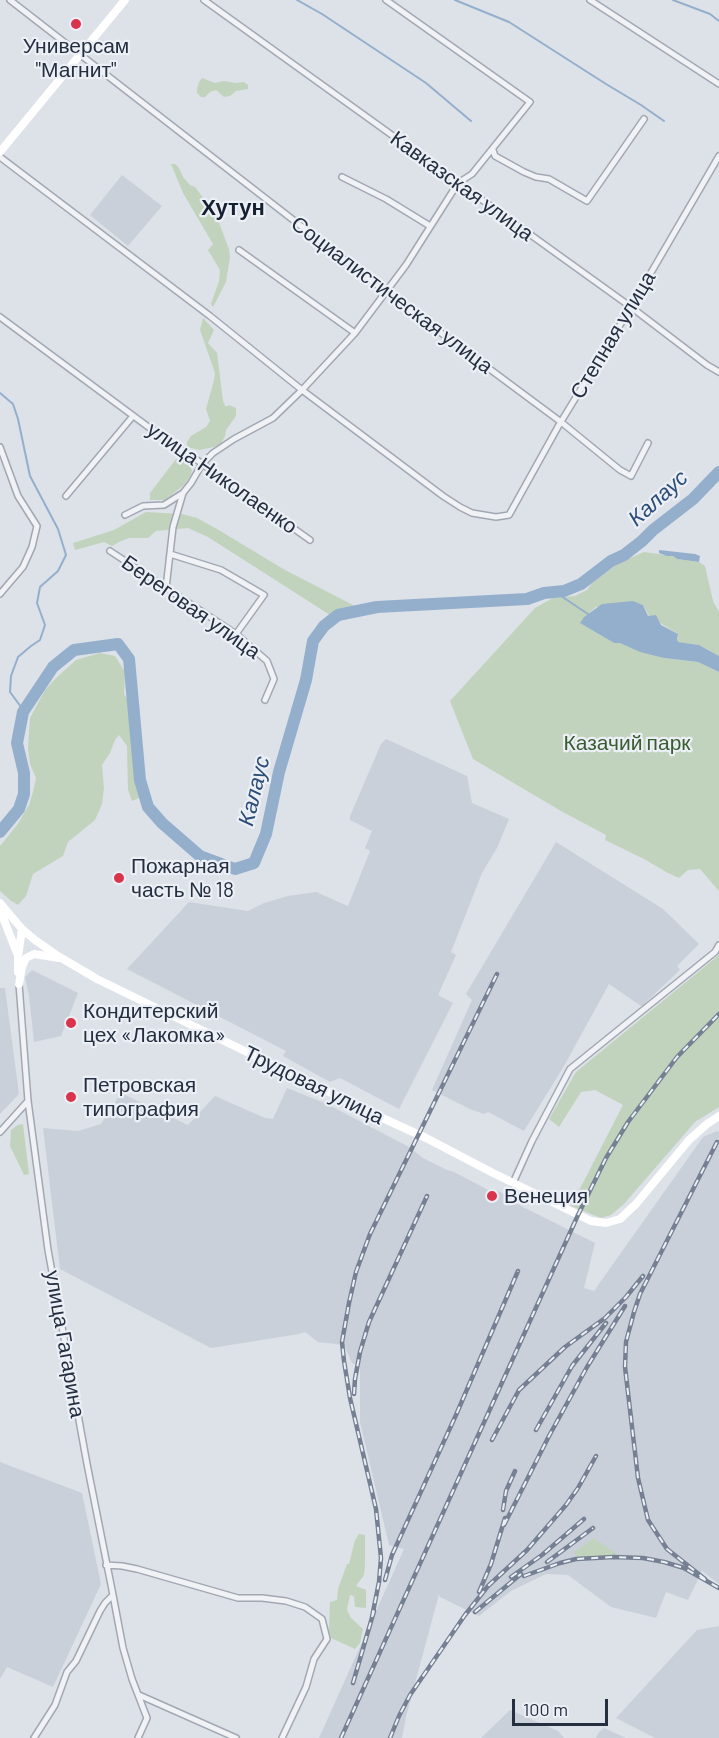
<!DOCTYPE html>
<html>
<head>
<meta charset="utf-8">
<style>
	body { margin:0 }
	#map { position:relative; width:719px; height:1738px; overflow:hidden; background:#dde1e8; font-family:Barlow,sans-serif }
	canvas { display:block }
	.scale { position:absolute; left:512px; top:1699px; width:96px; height:27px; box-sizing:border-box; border:3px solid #252f40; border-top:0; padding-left:8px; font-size:18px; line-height:21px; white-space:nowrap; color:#252f40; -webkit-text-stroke:4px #ecf0f6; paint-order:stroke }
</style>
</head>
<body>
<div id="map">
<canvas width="719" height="1738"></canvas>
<div class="scale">100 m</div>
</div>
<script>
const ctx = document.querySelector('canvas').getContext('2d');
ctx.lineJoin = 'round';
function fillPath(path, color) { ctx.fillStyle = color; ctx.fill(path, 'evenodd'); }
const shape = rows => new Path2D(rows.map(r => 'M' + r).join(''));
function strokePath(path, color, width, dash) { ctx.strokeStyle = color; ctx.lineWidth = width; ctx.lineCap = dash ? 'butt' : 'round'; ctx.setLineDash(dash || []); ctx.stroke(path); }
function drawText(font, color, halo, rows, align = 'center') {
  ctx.font = font + ' Barlow,sans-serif'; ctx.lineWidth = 4.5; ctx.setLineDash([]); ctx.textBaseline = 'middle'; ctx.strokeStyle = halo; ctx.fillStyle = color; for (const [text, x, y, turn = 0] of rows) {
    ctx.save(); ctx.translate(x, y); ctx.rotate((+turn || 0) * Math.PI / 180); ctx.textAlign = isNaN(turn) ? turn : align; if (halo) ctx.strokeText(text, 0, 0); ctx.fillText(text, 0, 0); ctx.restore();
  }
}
fillPath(shape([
	[122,175,162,206,128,246,90,215],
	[386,739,467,776,472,803,509,819,497,848,482,873,451,952,456,955,438,995,453,1003,399,1109,340,1078,330,1082,283,1056,286,1051,127,969,189,902,248,911,264,903,288,896,316,892,348,906,370,851,365,848,372,831,350,820,350,816,381,744],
	[556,842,663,909,699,944,677,966,680,970,645,1003,644,1008,609,984,564,1066,524,1131,492,1114,488,1112,484,1114,470,1109,432,1090,472,1000,466,994],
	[32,970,78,993,61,1036,34,1042,29,996,25,977],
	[0,988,5,988,19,1094,0,1114],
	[287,1088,327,1104,409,1147,423,1158,447,1170,454,1172,492,1192,494,1189,512,1198,511,1200,521,1206,595,1243,584,1288,594,1291,703,1137,717,1131,719,1132,719,1584,702,1571,688,1600,666,1592,656,1618,611,1607,568,1575,546,1574,511,1591,479,1616,440,1597,439,1594,406,1717,402,1738,319,1738,404,1549,389,1545,360,1422,360,1365,352,1363,344,1345,318,1342,305,1332,299,1334,211,1348,60,1269,43,1128,78,1131,101,1124,121,1093,188,1125,215,1096,265,1118,273,1119],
	[0,1462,82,1493,101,1584,53,1687,7,1667,0,1679],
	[719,1626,719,1738,655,1738,616,1718,697,1630],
	[510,1710,558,1731,564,1738,481,1738],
	[604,1728,626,1738,596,1738,599,1732]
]), '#cad0da');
fillPath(shape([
	[202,78,215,83,224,81,235,83,244,82,248,85,248,89,236,91,230,96,224,97,216,90,210,92,205,97,201,97,197,93,197,89,199,82],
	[171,164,175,164,179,168,183,177,190,185,195,187,216,215,229,249,230,257,226,282,213,307,211,304,219,281,220,270,208,250,213,244,183,193],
	[203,318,214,330,208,343,217,353,223,401,226,407,229,405,236,408,236,416,226,430,225,436,221,444,214,447,199,450,187,447,187,442,191,436,206,427,210,421,206,409,214,380,215,373,200,330],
	[176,459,179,459,186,462,192,470,191,475,184,485,165,500,150,500,150,493],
	[146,512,182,514,197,518,217,529,285,570,355,606,330,615,208,537,188,528,156,531,148,538,129,538,119,542,112,546,104,542,75,550,73,543,114,530],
	[644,552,673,556,677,559,699,562,705,566,713,601,719,612,719,656,699,645,677,642,678,634,649,616,643,605,638,604,596,607,584,617,581,623,614,643,620,643,664,658,698,662,719,672,719,891,700,869,688,870,679,878,668,873,644,859,605,840,606,835,561,811,473,759,450,701,535,608,553,598,575,596,587,590,594,580,621,562],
	[100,653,115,656,125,672,124,694,128,700,139,798,132,801,128,790,127,746,119,735,115,740,110,753,102,765,104,788,102,804,95,820,68,842,63,856,33,874,26,896,18,905,10,900,0,891,0,846,17,825,29,805,33,792,36,778,30,764,28,749,30,718,45,690,56,678,76,660],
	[719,955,719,1107,695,1122,624,1204,611,1215,601,1218,571,1206,623,1105,595,1090,581,1092,559,1127,549,1119,576,1072],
	[23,1124,29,1174,24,1175,10,1146,11,1130,18,1125],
	[359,1534,365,1535,365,1566,364,1575,356,1586,366,1590,366,1608,355,1607,354,1596,350,1595,347,1610,351,1618,363,1629,360,1643,355,1649,331,1638,329,1631,330,1602,337,1600,338,1589,347,1564,349,1564,355,1540],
	[594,1538,616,1553,616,1555,578,1558,574,1552]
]), '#c2d3bd');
fillPath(shape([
	[659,550,695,554,700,556,699,562,677,559,673,556,667,556,659,553],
	[633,601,643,605,648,616,656,615,661,625,678,634,677,639,678,642,699,645,719,656,719,672,698,662,664,658,640,652,620,643,614,643,580,623,584,617,602,604]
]), '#94afcc');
strokePath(shape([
	[297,0,322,14,426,83,471,121],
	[455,0,509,22,606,84,641,105,664,121],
	[673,0,710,14,719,21],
	[0,393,13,404,18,419,30,476,58,529,66,555,58,571,40,587,37,603,45,625,40,640,31,646,18,657,11,676,10,692,24,711],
	[555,592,588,614]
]), '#94afcc', 2);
strokePath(shape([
	[0,832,19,809,24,794,24,773,17,743,23,712,53,667,74,650,118,644,129,659,140,780,148,807,162,823,200,856,235,869,254,863,266,834,279,772,306,680,313,641,324,626,338,615,377,607,527,599,544,593,564,591,581,584,611,561,624,555,642,541,653,530,693,499,719,472]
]), '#94afcc', 12);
const street = shape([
	[10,0,386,292,561,422,620,470,631,476,648,443],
	[204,0,631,307,707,365,719,372],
	[590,0,719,84],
	[493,150,495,156,524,172,536,177,549,179,587,201,644,119],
	[0,157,210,316,302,390,443,496,460,507,472,513,496,517,509,515,559,425,631,307,719,156],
	[342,177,386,199,430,226],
	[239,250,355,333],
	[0,317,174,446,187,453,310,540],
	[0,447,18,496,37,526,32,547,23,567,0,594],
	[66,496,133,416],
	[125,515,143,506,164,505,183,493],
	[110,551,236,634,267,661,274,679,265,700],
	[170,554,221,570,264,595,236,634],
	[166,588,173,527,183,493,191,483,202,464,213,453,234,439,273,418,302,390,355,333,406,265,458,183,472,174,530,102,386,0],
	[19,984,28,1101,48,1250,87,1464,113,1595,105,1603,100,1611,76,1661,67,1672,55,1705,34,1738],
	[0,1132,28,1101],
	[513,1183,532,1141,570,1069,715,952,719,945],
	[106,1565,122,1566,137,1569,238,1598,262,1598,286,1601,305,1607,322,1619,327,1639,314,1659,306,1687,282,1738],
	[113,1595,123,1648,132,1679,147,1718,138,1738],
	[139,1695,236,1738]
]);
strokePath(street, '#a2a8b2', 8);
strokePath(street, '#f0f2f6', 5);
strokePath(shape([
	[0,152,125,0],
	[0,903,22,929,35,940,58,956,97,979,378,1116,426,1138,493,1173,591,1221,606,1223,620,1219,636,1204,689,1140,707,1124,719,1116],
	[0,910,17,953],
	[18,972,18,957,22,929],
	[19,984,22,967,26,958,34,954,59,958]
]), '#fff', 8);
const rail = shape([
	[354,1394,355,1379,360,1352,369,1322,427,1196],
	[536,1430,572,1366,606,1323],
	[492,1440,519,1390,565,1347,605,1318,626,1297,643,1276],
	[503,1510,506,1491,515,1471],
	[504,1525,549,1436,587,1367,625,1306],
	[547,1562,593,1528],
	[524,1576,560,1563,576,1559,614,1557,643,1558,664,1562,684,1568,719,1588],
	[511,1577,542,1555,584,1519],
	[705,1579,667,1549,648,1520,638,1478,625,1367,626,1342,634,1312,640,1294,717,1142],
	[385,1580,392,1555,456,1415,518,1271],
	[479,1592,491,1564,505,1518],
	[475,1612,521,1574],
	[372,1617,379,1582,381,1558,376,1509,350,1398,344,1361,342,1342,349,1303,356,1272,370,1234,497,974],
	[353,1683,374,1611],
	[341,1738,578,1215,606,1158,628,1122,677,1057,719,1014],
	[390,1738,399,1716,410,1695,465,1615,488,1586,527,1550,566,1505,578,1488,596,1456]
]);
strokePath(rail, '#758093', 4.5);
strokePath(rail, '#ecf0f6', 2, [7]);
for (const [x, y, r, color] of [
	[76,24,6,"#da344d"],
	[119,878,6,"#da344d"],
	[71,1023,6,"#da344d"],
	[71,1097,6,"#da344d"],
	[492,1196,6,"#da344d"]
]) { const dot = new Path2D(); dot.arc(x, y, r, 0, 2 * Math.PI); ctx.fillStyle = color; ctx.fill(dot); strokePath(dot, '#ecf0f6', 2); }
drawText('21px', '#252f40', '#ecf0f6', [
	["Универсам",76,46,"center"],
	["\"Магнит\"",76,70,"center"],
	["Пожарная",131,866],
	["часть № 18",131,890],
	["Кондитерский",83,1011],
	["цех «Лакомка»",83,1035],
	["Петровская",83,1085],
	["типография",83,1109],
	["Венеция",504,1196]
], 'left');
drawText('21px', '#252f40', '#ecf0f6', [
	["Кавказская улица",462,186,36],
	["Социалистическая улица",392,295,37],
	["Степная улица",613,335,-59],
	["улица Николаенко",222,478,35],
	["Береговая улица",191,607,35],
	["Трудовая улица",314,1085,26],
	["улица Гагарина",65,1344,80]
]);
drawText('21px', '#395d31', '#ecf0f6', [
	["Казачий парк",627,743]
]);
drawText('bold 22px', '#172030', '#ecf0f6', [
	["Хутун",233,208]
]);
drawText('italic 22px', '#2b4d77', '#ecf0f6', [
	["Калаус",658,498,-42],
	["Калаус",254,791,-76]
]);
</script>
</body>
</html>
